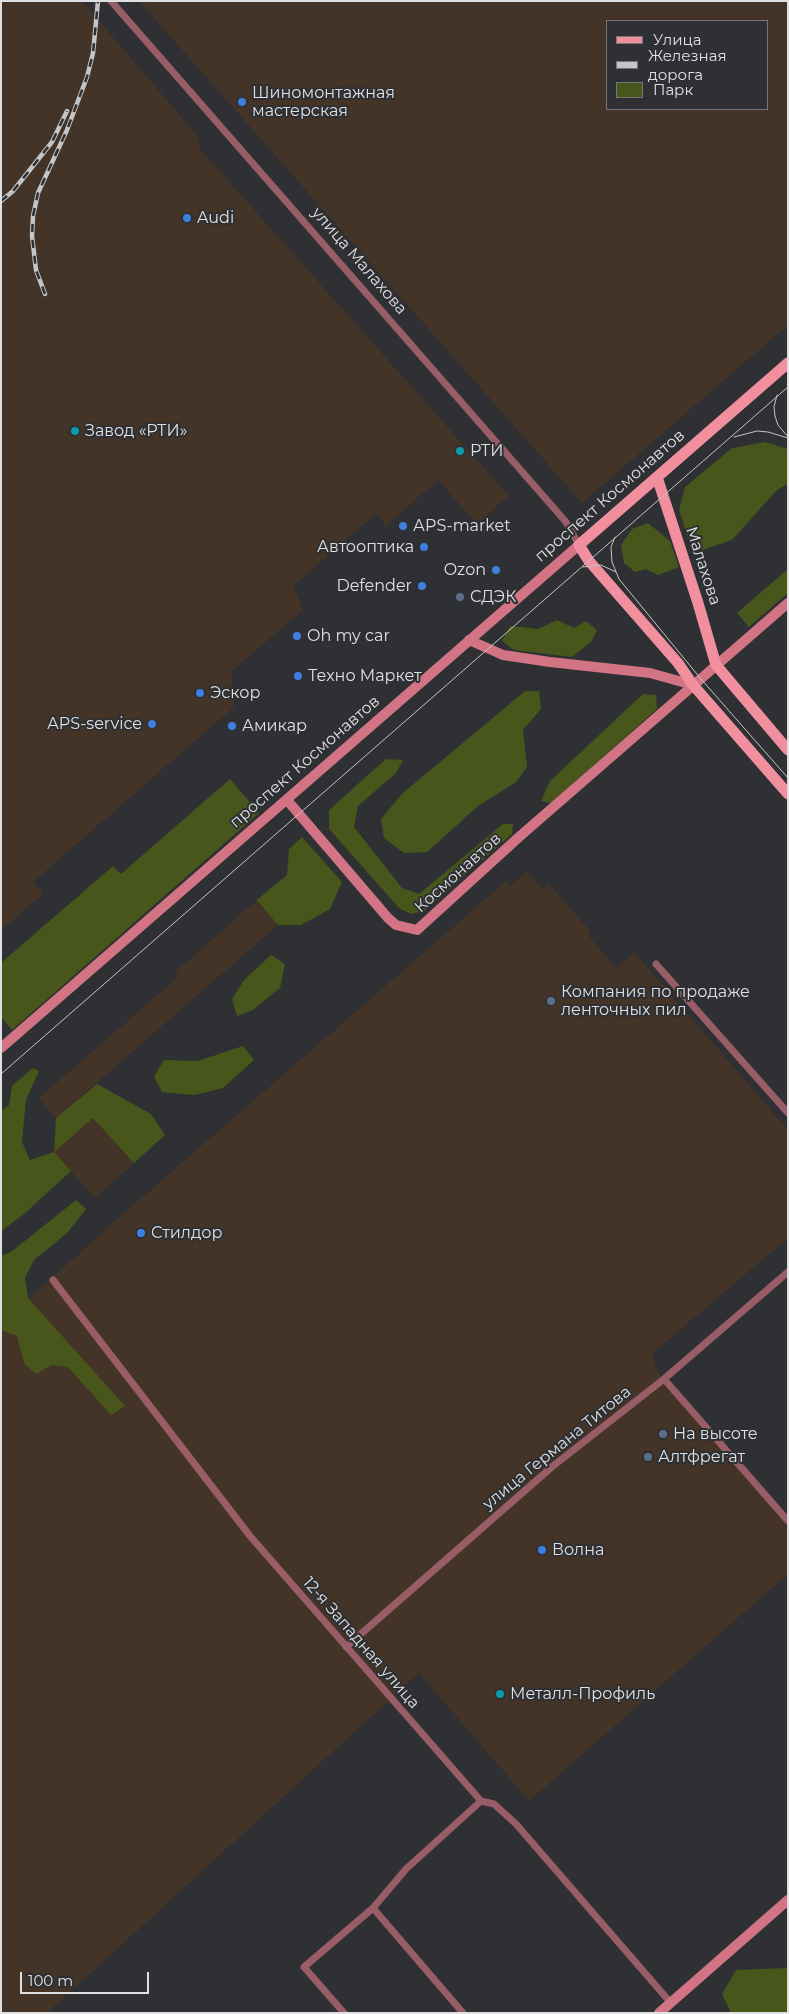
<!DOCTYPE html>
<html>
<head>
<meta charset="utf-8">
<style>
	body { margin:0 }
	#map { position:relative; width:789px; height:2014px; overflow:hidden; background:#2e3033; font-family:Montserrat,sans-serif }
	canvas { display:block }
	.frame { position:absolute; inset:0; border:2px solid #dfe0e2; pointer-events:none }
	.legend { position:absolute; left:606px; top:20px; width:162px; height:90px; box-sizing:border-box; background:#2e3033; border:1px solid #757679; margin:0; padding:6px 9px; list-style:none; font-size:15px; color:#dfe0e2 }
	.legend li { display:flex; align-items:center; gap:10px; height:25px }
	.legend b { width:25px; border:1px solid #757679 }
	.scale { position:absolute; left:20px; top:1972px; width:129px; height:22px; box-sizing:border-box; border:2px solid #dfe0e2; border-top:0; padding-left:6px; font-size:15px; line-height:18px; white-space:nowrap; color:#dfe0e2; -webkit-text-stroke:4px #2e3033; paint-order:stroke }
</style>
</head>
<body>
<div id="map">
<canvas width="789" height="2014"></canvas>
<div class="frame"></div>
<ul class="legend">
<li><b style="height:6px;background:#f18f9f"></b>Улица</li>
<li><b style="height:6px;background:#c4c5c7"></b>Железная дорога</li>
<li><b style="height:14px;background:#48561b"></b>Парк</li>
</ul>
<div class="scale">100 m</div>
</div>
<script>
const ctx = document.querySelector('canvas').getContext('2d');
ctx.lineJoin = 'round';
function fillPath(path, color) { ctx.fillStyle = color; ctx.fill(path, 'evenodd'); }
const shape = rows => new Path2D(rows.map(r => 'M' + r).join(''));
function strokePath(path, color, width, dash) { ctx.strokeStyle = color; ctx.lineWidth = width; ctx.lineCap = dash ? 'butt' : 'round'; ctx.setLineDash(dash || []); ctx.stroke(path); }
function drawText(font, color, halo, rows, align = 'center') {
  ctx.font = font + ' Montserrat,sans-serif'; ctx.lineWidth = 4; ctx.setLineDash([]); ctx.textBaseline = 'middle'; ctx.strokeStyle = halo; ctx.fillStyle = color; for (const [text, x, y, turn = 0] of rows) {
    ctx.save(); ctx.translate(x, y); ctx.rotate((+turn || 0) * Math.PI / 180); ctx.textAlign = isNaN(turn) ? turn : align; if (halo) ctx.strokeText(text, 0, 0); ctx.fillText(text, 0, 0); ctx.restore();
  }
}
fillPath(shape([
	[1,1,82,1,196,134,201,150,509,496,477,524,438,480,386,526,376,514,371,518,293,586,303,610,232,671,234,707,33,882,43,894,1,930],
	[139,1,788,1,788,325,582,503],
	[608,21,768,21,768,109,608,109],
	[527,871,543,889,549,884,591,932,589,936,616,968,634,952,788,1130,788,1238,653,1353,656,1370,788,1523,788,1574,529,1801,419,1673,47,2013,1,2013,1,1324,116,1220,505,882,510,886],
	[257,900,278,925,56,1118,39,1098,178,977,175,972],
	[93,1117,134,1163,95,1198,54,1152]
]), '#433427');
fillPath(shape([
	[765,442,788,449,788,484,777,490,732,540,702,550,690,544,679,510,685,487,732,448],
	[648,523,670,541,679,567,658,575,646,569,635,572,624,563,621,545,632,529],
	[788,569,788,593,749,627,737,613],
	[557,620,574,628,586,621,597,630,591,642,572,657,514,650,502,641,510,626,538,629],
	[525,691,539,691,541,709,523,730,527,767,516,782,478,806,427,852,404,853,384,838,381,819,403,793],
	[643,694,656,695,657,709,551,803,541,801,550,781],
	[386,759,403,760,396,773,358,806,354,827,402,888,419,894,503,824,513,824,512,834,424,911,411,914,399,908,329,829,329,810],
	[230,779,259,813,12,1030,1,1017,1,963,113,866,121,874],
	[302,837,342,882,330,909,301,925,278,925,257,900,287,875,289,849],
	[271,955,285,964,280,988,253,1010,237,1016,232,999,244,980],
	[243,1046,254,1060,223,1088,194,1095,162,1092,154,1077,164,1060,198,1061],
	[33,1068,39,1071,26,1100,22,1142,30,1160,54,1152,56,1118,97,1084,151,1114,165,1135,134,1163,93,1118,54,1152,71,1171,24,1214,1,1231,1,1111,9,1105,12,1086],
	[76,1200,86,1209,67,1233,34,1260,25,1278,28,1298,125,1406,111,1415,68,1367,52,1365,36,1374,24,1363,17,1336,1,1330,1,1256,11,1252],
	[788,1968,788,2013,731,2013,722,1994,736,1970]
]), '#48561b');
strokePath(shape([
	[111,1,566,522,579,545],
	[656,964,788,1113],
	[53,1280,250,1536,481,1801,494,1804,516,1824,670,2002],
	[664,1379,788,1521],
	[346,1647,553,1466,664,1379,788,1272],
	[373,1908,463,2013],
	[344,2013,304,1967,373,1908,406,1869,481,1801]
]), '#985d66', 7);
strokePath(shape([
	[469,640,503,655,550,662,650,673,693,685],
	[287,800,388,918,396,925,417,930,519,837,788,603],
	[1,1048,579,545],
	[659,2013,788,1900]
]), '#d27483', 10);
strokePath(shape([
	[788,363,579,545,589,561,678,663,693,685,788,794],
	[657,477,698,603,716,665,788,750]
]), '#f18f9f', 11);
strokePath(shape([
	[777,395,774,407,775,416,778,425,788,437],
	[734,437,757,431,768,432,788,438],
	[615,537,611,547,612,562,619,579,701,679,788,778],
	[583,567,601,565,616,572],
	[1,1074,788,387]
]), '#c4c5c7', 1);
const rail = shape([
	[1,201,13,191,52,142,67,111],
	[45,294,36,270,32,236,33,216,38,193,67,130,87,77,93,53,98,1]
]);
strokePath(rail, '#c4c5c7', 4.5);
strokePath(rail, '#2e3033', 2.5, [8]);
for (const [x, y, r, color] of [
	[242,102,5,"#3f7fe0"],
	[187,218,5,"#3f7fe0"],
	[75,431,5,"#0f9aa8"],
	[460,451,5,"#0f9aa8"],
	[403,526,5,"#3f7fe0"],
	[424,547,5,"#3f7fe0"],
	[496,570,5,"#3f7fe0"],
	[422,586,5,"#3f7fe0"],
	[460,597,5,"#5c6f8a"],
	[297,636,5,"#3f7fe0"],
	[298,676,5,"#3f7fe0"],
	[200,693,5,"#3f7fe0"],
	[152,724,5,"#3f7fe0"],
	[232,726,5,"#3f7fe0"],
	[551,1001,5,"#5c6f8a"],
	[141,1233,5,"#3f7fe0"],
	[663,1434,5,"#5c6f8a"],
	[648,1457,5,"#5c6f8a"],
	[542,1550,5,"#3f7fe0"],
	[500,1694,5,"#0f9aa8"]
]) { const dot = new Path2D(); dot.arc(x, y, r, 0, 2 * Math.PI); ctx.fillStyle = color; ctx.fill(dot); strokePath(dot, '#2e3033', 2); }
drawText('16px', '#dfe0e2', '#2e3033', [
	["Шиномонтажная",252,93],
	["мастерская",252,111],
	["Audi",197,218],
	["Завод «РТИ»",85,431],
	["РТИ",470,451],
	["АPS-market",413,526],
	["Автооптика",414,547,"right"],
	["Ozon",486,570,"right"],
	["Defender",412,586,"right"],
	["СДЭК",470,597],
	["Oh my car",307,636],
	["Техно Маркет",308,676],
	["Эскор",210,693],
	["APS-service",142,724,"right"],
	["Амикар",242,726],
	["Компания по продаже",561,992],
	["ленточных пил",561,1010],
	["Стилдор",151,1233],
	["На высоте",673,1434],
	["Алтфрегат",658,1457],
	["Волна",552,1550],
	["Металл-Профиль",510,1694]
], 'left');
drawText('16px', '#dfe0e2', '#2e3033', [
	["улица Малахова",359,261,49],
	["проспект Космонавтов",610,496,-41],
	["Малахова",703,566,72],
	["проспект Космонавтов",305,762,-41],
	["Космонавтов",458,873,-42],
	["улица Германа Титова",557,1448,-39],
	["12-я Западная улица",361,1643,49]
]);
</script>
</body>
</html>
